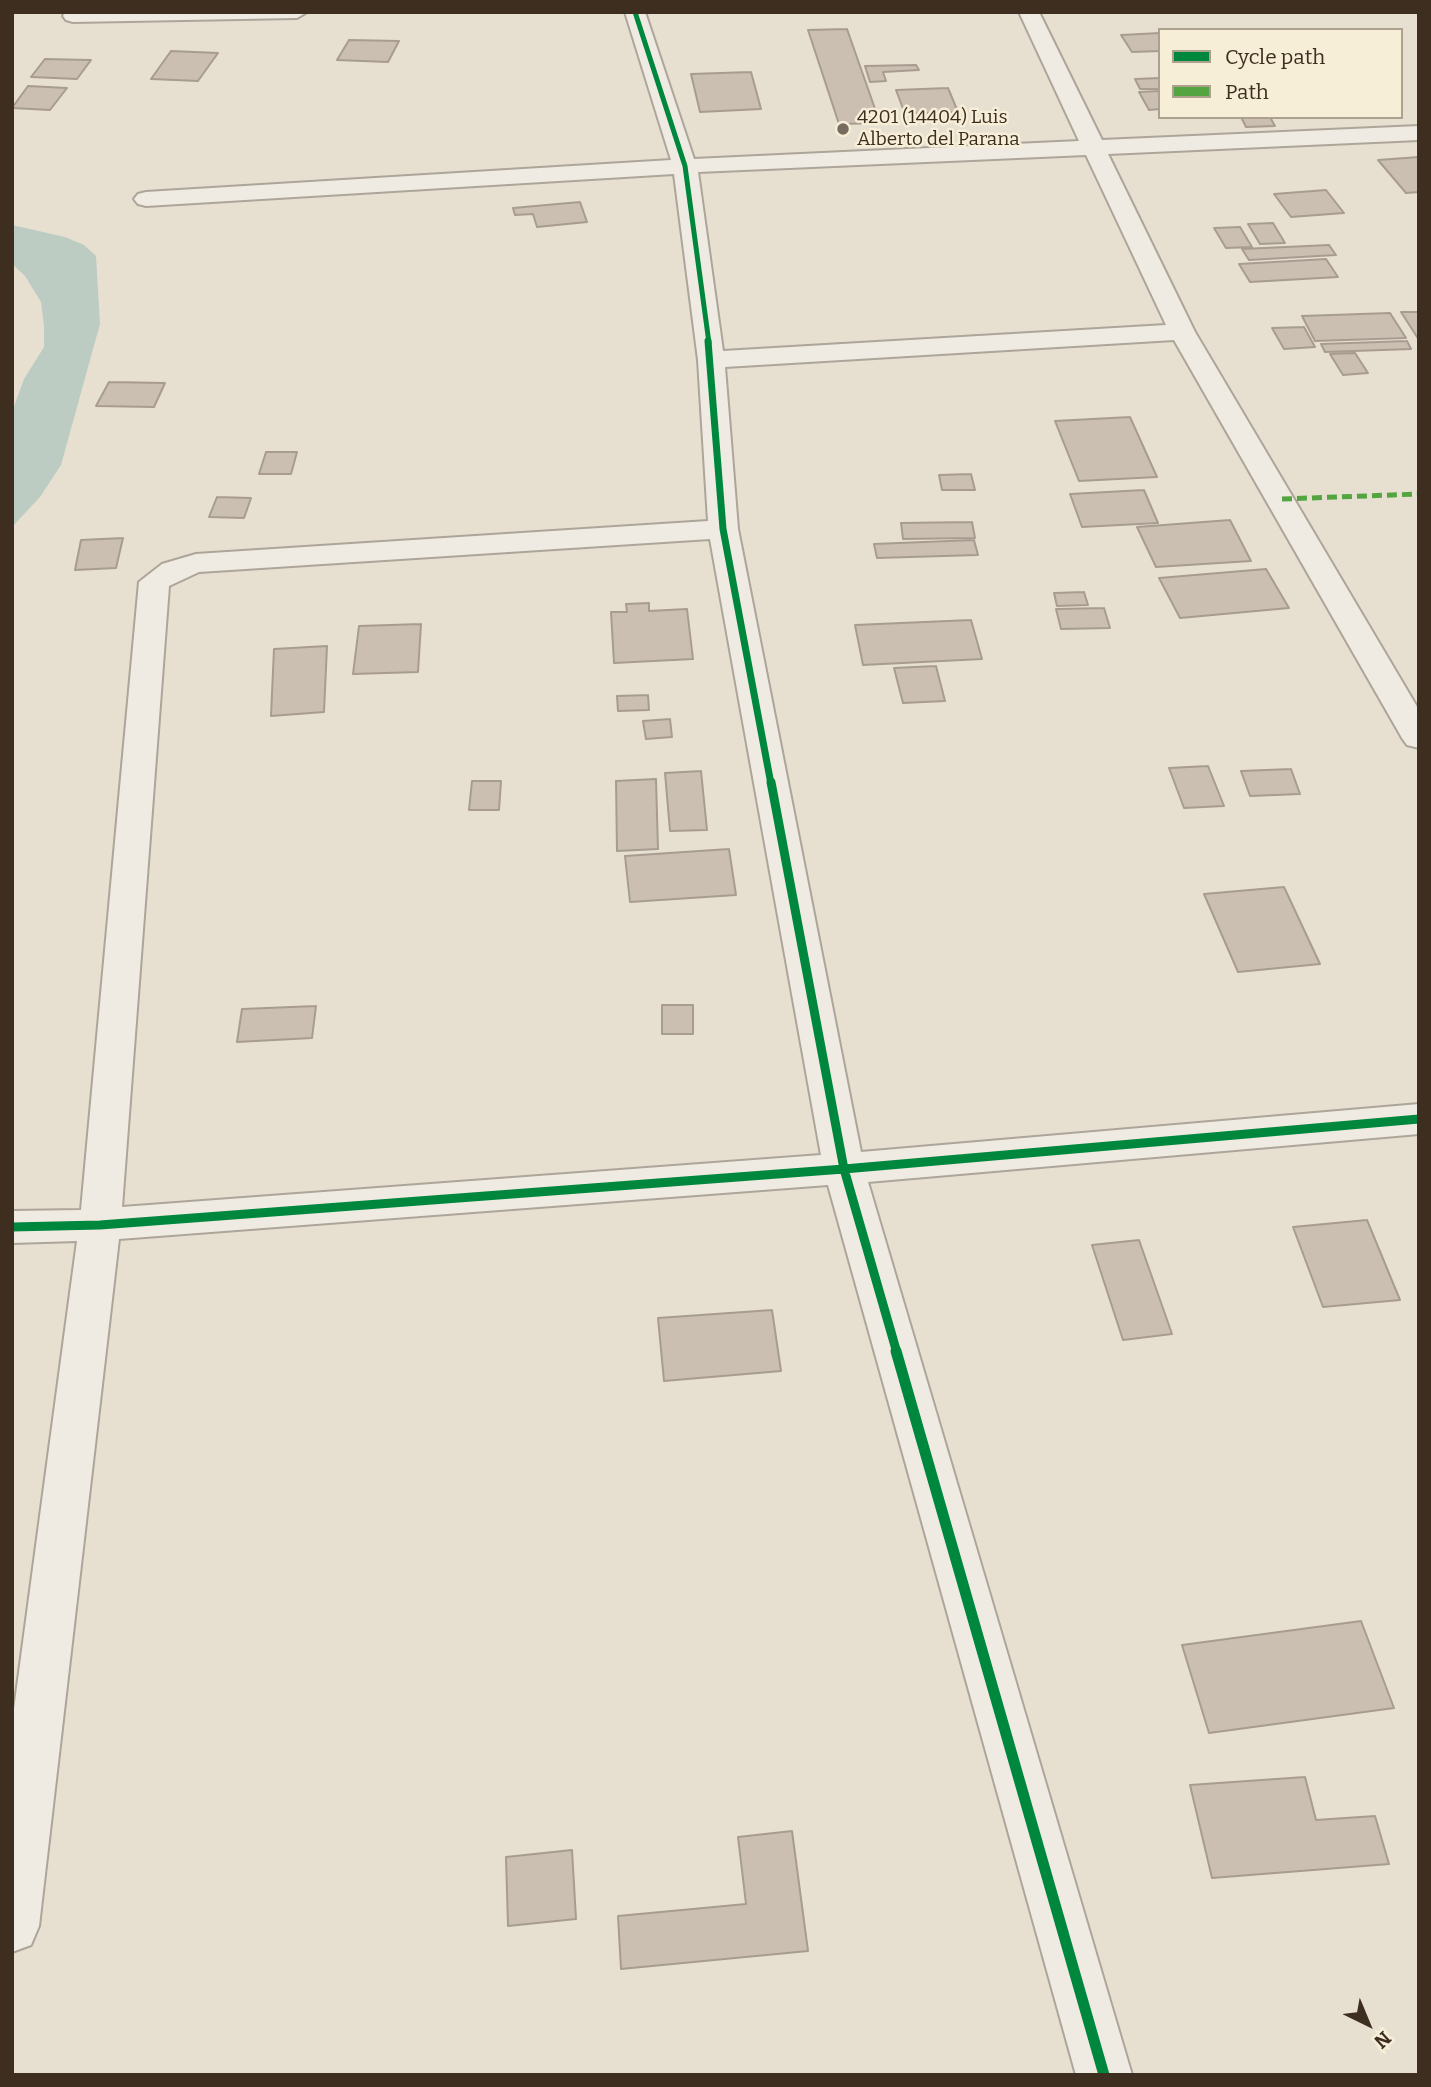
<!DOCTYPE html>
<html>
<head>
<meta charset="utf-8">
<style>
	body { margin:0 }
	#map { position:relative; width:1431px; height:2087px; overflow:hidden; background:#e7e0d1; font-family:Bitter,serif }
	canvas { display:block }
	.frame { position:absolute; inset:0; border:14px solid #3d2e20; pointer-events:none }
	.legend { position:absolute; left:1158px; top:28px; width:245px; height:91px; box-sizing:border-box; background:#f7eed8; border:2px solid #ada18e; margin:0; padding:9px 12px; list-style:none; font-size:21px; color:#3d2e20 }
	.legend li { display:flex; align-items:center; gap:14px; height:35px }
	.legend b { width:35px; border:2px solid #ada18e }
	.north { position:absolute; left:1333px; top:1989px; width:70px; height:70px; -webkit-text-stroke:5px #f7eed8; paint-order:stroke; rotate:137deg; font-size:19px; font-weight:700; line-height:28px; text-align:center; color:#3d2e20 }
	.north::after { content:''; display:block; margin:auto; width:24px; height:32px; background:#3d2e20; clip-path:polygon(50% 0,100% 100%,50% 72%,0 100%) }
</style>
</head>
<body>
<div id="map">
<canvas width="1431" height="2087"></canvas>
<div class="frame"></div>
<ul class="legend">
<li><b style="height:9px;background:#00873e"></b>Cycle path</li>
<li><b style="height:9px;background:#54a441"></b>Path</li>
</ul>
<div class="north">N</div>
</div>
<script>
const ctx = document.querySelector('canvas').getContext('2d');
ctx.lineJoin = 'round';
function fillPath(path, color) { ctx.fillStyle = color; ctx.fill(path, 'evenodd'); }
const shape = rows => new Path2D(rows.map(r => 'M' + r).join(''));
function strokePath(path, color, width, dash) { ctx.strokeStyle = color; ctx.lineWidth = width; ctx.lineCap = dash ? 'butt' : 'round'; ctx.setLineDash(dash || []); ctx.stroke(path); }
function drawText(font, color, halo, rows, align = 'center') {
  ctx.font = font + ' Bitter,serif'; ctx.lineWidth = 5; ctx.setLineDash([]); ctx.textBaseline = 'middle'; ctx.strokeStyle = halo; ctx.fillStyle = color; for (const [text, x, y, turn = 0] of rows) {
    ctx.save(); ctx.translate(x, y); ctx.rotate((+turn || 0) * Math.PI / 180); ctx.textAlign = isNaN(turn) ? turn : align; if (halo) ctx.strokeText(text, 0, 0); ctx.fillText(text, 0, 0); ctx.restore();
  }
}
fillPath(shape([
	[12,225,65,237,84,245,96,256,100,324,61,465,40,497,12,527,12,412,24,379,44,347,44,326,41,302,25,276,12,264]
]), '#bcccc2');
const building = shape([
	[847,29,880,123,839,124,808,30,847,29],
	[1160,33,1160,51,1132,52,1121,35,1160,33],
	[349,40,399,41,388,62,337,60,349,40],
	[171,51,218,53,198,81,151,79,171,51],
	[45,59,91,60,77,79,31,77,45,59],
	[916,65,919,70,883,72,886,81,870,82,865,66,916,65],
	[751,72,761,109,700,112,691,74,751,72],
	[1160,78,1160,89,1140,89,1135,79,1160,78],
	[28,86,67,88,50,110,12,108,28,86],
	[948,88,958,112,905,114,896,90,948,88],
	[1160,91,1160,109,1149,110,1139,92,1160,91],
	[1241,117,1270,117,1275,126,1246,127,1241,117],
	[1419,157,1419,192,1406,193,1378,160,1419,157],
	[1326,190,1344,213,1291,217,1274,194,1326,190],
	[580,202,587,222,537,227,533,214,515,215,513,208,580,202],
	[1273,223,1285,243,1260,244,1248,224,1273,223],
	[1240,227,1252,247,1226,248,1214,228,1240,227],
	[1329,245,1336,255,1249,260,1242,249,1329,245],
	[1326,259,1338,277,1250,282,1239,264,1326,259],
	[1401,312,1419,312,1419,340,1401,312],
	[1390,313,1406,338,1315,341,1302,316,1390,313],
	[1304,327,1315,347,1284,349,1272,328,1304,327],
	[1407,341,1411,349,1325,352,1321,344,1407,341],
	[1355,353,1368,373,1343,375,1330,354,1355,353],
	[109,382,165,383,154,407,96,406,109,382],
	[1130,417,1157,477,1079,481,1055,421,1130,417],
	[266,452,297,452,291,474,259,474,266,452],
	[971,474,975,490,942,490,939,475,971,474],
	[1144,490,1158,523,1082,527,1070,494,1144,490],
	[217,497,251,498,244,518,209,517,217,497],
	[1230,520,1251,561,1156,567,1137,527,1230,520],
	[972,522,975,538,903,539,901,523,972,522],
	[123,538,116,568,75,570,81,540,123,538],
	[974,540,978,555,877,558,874,544,974,540],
	[1266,569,1289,608,1180,618,1159,578,1266,569],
	[1084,592,1088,605,1057,606,1054,593,1084,592],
	[649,603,649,611,687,609,693,659,614,663,611,612,627,612,626,604,649,603],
	[1104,608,1110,628,1061,629,1056,609,1104,608],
	[971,620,982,659,863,665,855,625,971,620],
	[421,624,418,672,353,674,359,626,421,624],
	[327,646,324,712,271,716,274,649,327,646],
	[936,666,945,701,903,703,894,668,936,666],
	[648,695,649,710,618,711,617,696,648,695],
	[670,719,672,737,646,739,643,721,670,719],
	[1208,766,1224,806,1184,808,1169,768,1208,766],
	[1291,769,1300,794,1250,796,1241,771,1291,769],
	[701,771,707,830,670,831,665,773,701,771],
	[656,779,658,849,617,851,616,781,656,779],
	[472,781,501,781,499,810,469,810,472,781],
	[729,849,736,895,630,902,625,856,729,849],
	[1284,887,1320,964,1238,972,1204,894,1284,887],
	[662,1005,693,1005,693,1034,662,1034,662,1005],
	[316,1006,312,1038,237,1042,242,1009,316,1006],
	[1367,1220,1400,1300,1323,1307,1293,1227,1367,1220],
	[1139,1240,1172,1334,1123,1340,1092,1245,1139,1240],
	[772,1310,781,1371,664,1381,658,1318,772,1310],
	[1361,1621,1394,1708,1209,1733,1182,1645,1361,1621],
	[1305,1777,1316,1820,1375,1816,1389,1864,1212,1878,1190,1785,1305,1777],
	[792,1831,808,1951,621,1969,618,1916,746,1904,738,1837,792,1831],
	[572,1850,576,1919,508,1926,506,1857,572,1850]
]);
fillPath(building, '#cbbfb2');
strokePath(building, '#a89c90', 2);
const minor = shape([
	[65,12,307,12,297,18,73,22,66,20,63,16,65,12],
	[625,12,645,12,694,159,1079,141,1019,12,1039,12,1102,140,1419,126,1419,140,1108,154,1195,332,1419,710,1419,748,1407,745,1402,738,1174,340,725,367,738,529,861,1152,1419,1104,1419,1134,868,1182,1132,2075,1076,2075,828,1185,119,1239,39,1926,31,1945,12,1952,12,1724,77,1241,12,1243,12,1211,81,1210,139,582,162,564,196,554,708,521,698,360,674,174,146,206,138,204,134,199,138,194,146,192,671,160,625,12],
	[1086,155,1166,325,723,351,698,172,1086,155],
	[710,539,821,1155,122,1207,169,586,199,572,710,539]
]);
strokePath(minor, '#ada599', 4);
fillPath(minor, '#efebe3');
strokePath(shape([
	[1282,499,1419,494]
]), '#54a441', 5, [10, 5]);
strokePath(shape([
	[635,12,685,166,709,343]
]), '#00873e', 5);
strokePath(shape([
	[708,341,723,529,771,784]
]), '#00873e', 7);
strokePath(shape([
	[771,782,844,1169,897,1353],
	[12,1227,100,1225,844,1169,1419,1119]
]), '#00873e', 9);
strokePath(shape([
	[896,1351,1104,2075]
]), '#00873e', 11);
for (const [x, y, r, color] of [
	[843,129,7,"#786c5e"]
]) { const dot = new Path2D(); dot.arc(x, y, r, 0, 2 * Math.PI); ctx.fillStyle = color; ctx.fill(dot); strokePath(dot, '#f7eed8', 2.5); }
drawText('19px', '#3d2e20', '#f7eed8', [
	["4201 (14404) Luis",857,118],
	["Alberto del Parana",857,140]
], 'left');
</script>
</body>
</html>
